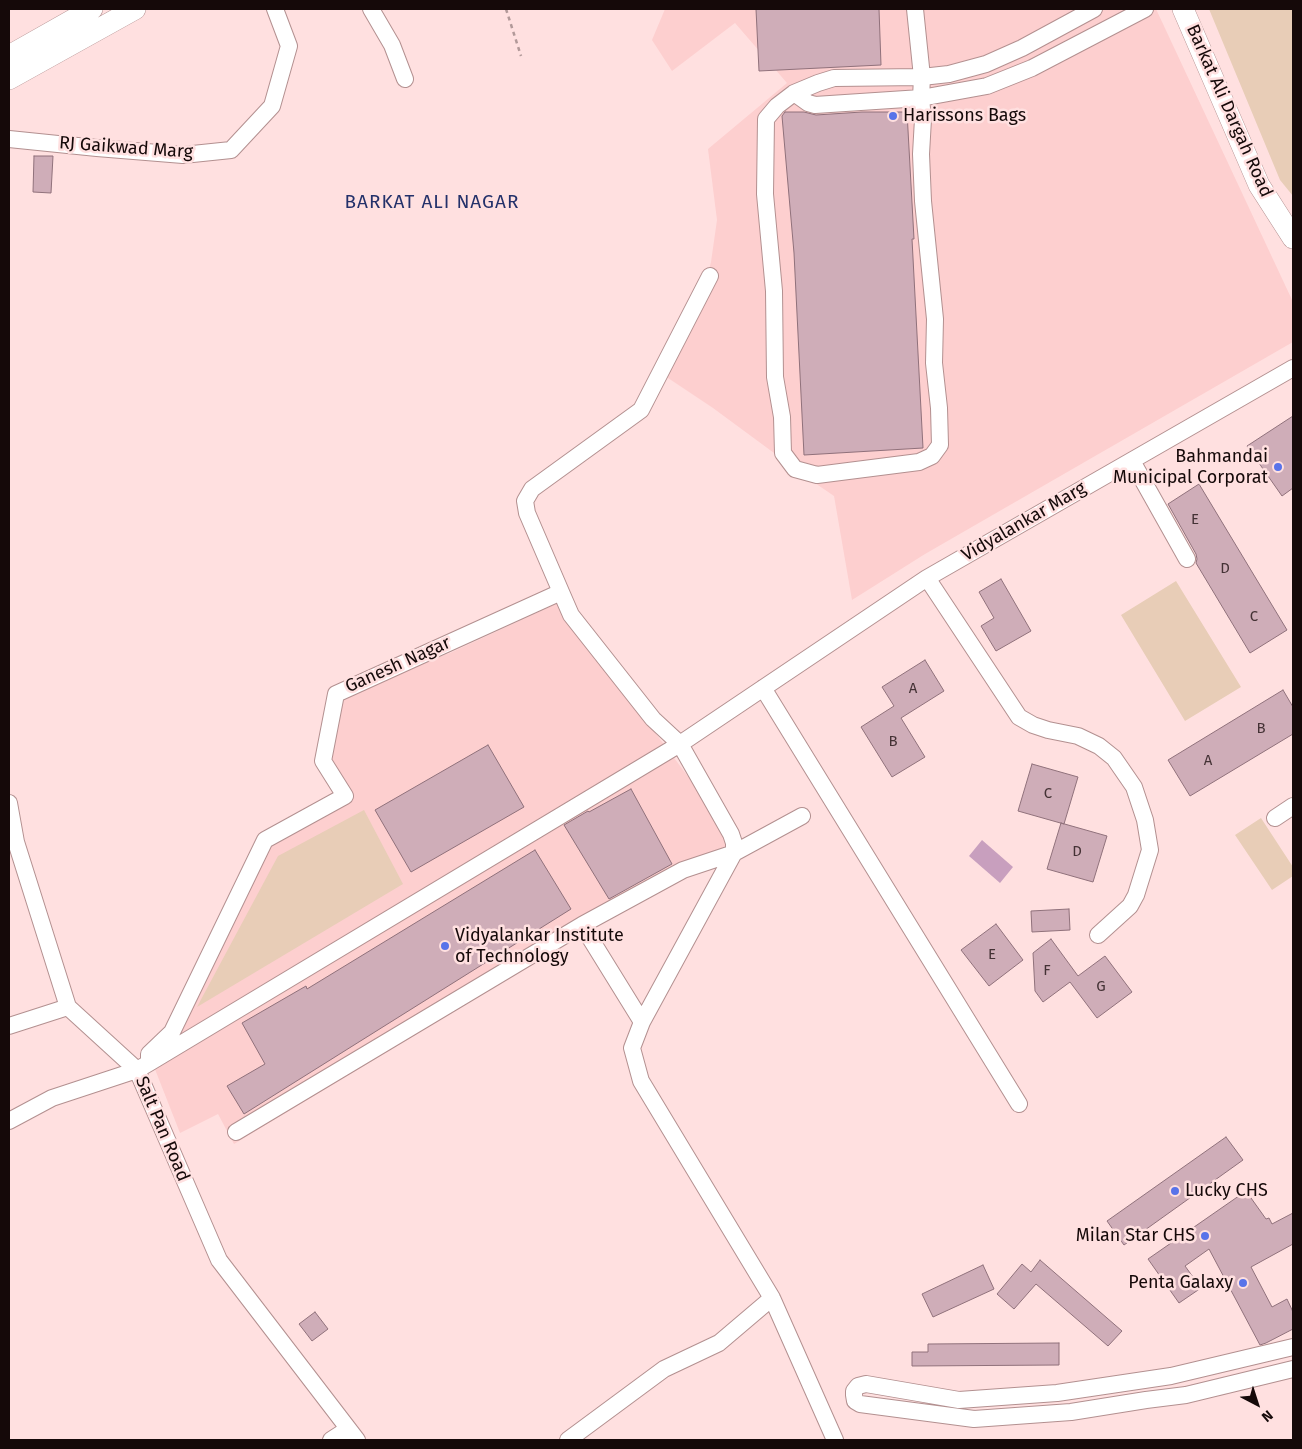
<!DOCTYPE html>
<html>
<head>
<meta charset="utf-8">
<style>
	body { margin:0 }
	#map { position:relative; width:1302px; height:1449px; overflow:hidden; background:#ffe0e0; font-family:"Fira Sans",sans-serif }
	canvas { display:block }
	.frame { position:absolute; inset:0; border:10px solid #150909; pointer-events:none }
	.north { position:absolute; left:1232px; top:1379px; width:50px; height:50px; -webkit-text-stroke:4px #ffe0e0; paint-order:stroke; rotate:140deg; font-size:14px; font-weight:700; line-height:20px; text-align:center; color:#150909 }
	.north::after { content:''; display:block; margin:auto; width:18px; height:22px; background:#150909; clip-path:polygon(50% 0,100% 100%,50% 72%,0 100%) }
</style>
</head>
<body>
<div id="map">
<canvas width="1302" height="1449"></canvas>
<div class="frame"></div>
<div class="north">N</div>
</div>
<script>
const ctx = document.querySelector('canvas').getContext('2d');
ctx.lineJoin = 'round';
function fillPath(path, color) { ctx.fillStyle = color; ctx.fill(path, 'evenodd'); }
const shape = rows => new Path2D(rows.map(r => 'M' + r).join(''));
function strokePath(path, color, width, dash) { ctx.strokeStyle = color; ctx.lineWidth = width; ctx.lineCap = dash ? 'butt' : 'round'; ctx.setLineDash(dash || []); ctx.stroke(path); }
function drawText(font, color, halo, rows, align = 'center') {
  ctx.font = font + ' "Fira Sans",sans-serif'; ctx.lineWidth = 5; ctx.setLineDash([]); ctx.textBaseline = 'middle'; ctx.strokeStyle = halo; ctx.fillStyle = color; for (const [text, x, y, turn = 0] of rows) {
    ctx.save(); ctx.translate(x, y); ctx.rotate((+turn || 0) * Math.PI / 180); ctx.textAlign = isNaN(turn) ? turn : align; if (halo) ctx.strokeText(text, 0, 0); ctx.fillText(text, 0, 0); ctx.restore();
  }
}
fillPath(shape([
	[665,9,1156,9,1293,302,1293,342,925,554,852,600,834,496,812,481,713,408,668,378,662,368,703,293,711,262,717,220,708,149,787,83,735,23,672,71,652,40],
	[558,603,731,834,734,843,234,1144,218,1114,180,1133,149,1054,172,1032,265,840,344,796,323,761,336,694,450,653]
]), '#fdcfcf');
fillPath(shape([
	[1209,9,1293,9,1293,196,1280,180],
	[1176,581,1241,687,1185,721,1121,615],
	[364,810,403,884,197,1007,278,856],
	[1261,818,1293,867,1293,876,1272,890,1235,835]
]), '#e8cdb7');
fillPath(shape([
	[982,840,1013,867,1000,883,969,856]
]), '#c89fbe');
const building = shape([
	[756,9,879,9,881,65,759,71,756,9],
	[785,112,804,112,816,115,862,112,907,112,914,239,912,239,923,448,804,455,794,253,782,116,785,112],
	[34,156,53,156,51,193,33,192,34,156],
	[1293,416,1293,488,1282,496,1247,446,1293,416],
	[1199,484,1287,630,1250,653,1196,563,1197,559,1196,554,1168,504,1199,484],
	[1001,579,1031,631,996,651,981,626,994,618,979,592,1001,579],
	[925,660,944,691,901,718,925,757,892,777,861,727,894,706,882,687,925,660],
	[1283,690,1293,707,1293,734,1190,796,1168,760,1283,690],
	[488,745,524,807,411,872,375,810,488,745],
	[1032,764,1078,777,1064,824,1018,811,1032,764],
	[631,789,672,864,609,899,564,825,588,811,589,812,631,789],
	[1061,823,1107,836,1093,882,1047,869,1061,823],
	[535,850,571,909,244,1114,227,1086,265,1064,242,1023,306,986,307,989,535,850],
	[1069,909,1070,930,1032,932,1031,911,1069,909],
	[996,924,1023,960,989,986,961,950,996,924],
	[1051,939,1078,976,1105,956,1132,992,1097,1018,1070,982,1043,1002,1035,991,1033,953,1051,939],
	[1226,1137,1243,1160,1124,1245,1107,1221,1226,1137],
	[1246,1191,1266,1219,1269,1218,1272,1224,1293,1213,1293,1244,1251,1267,1272,1307,1287,1299,1293,1312,1293,1329,1266,1343,1260,1345,1209,1249,1185,1266,1201,1288,1179,1303,1148,1259,1246,1191],
	[1040,1260,1122,1331,1108,1346,1036,1284,1014,1309,997,1294,1022,1264,1031,1272,1040,1260],
	[983,1265,994,1289,933,1317,922,1294,983,1265],
	[315,1312,328,1329,312,1341,299,1324,315,1312],
	[1059,1343,1059,1365,912,1366,912,1352,928,1352,928,1344,1059,1343]
]);
fillPath(building, '#cfadb8');
strokePath(building, '#90717b', 1);
const minor = shape([
	[371,9,392,45,405,79],
	[915,9,922,77,921,98,923,119,921,154,923,201,935,319,934,363,939,408,940,445,932,456,919,462,817,475,795,469,783,453,782,417,775,377,774,291,765,194,766,119,777,106,794,93,818,83,834,78,922,77,949,74,986,64,1022,48,1094,9],
	[794,93,808,103,815,105,921,98,987,86,1032,68,1145,9],
	[9,139,97,148,183,155,231,150,272,106,289,46,275,9],
	[1132,461,1187,559],
	[927,578,1019,717,1033,725,1048,730,1078,736,1099,746,1114,758,1134,787,1145,820,1150,850,1136,895,1130,906,1098,935],
	[561,592,527,513,525,501,532,489,641,410,710,276],
	[763,688,1019,1104],
	[9,803,16,842,68,1007,137,1070,219,1260,357,1440],
	[1275,818,1293,806],
	[582,925,642,1022],
	[9,1026,68,1007],
	[149,1063,149,1054,172,1032,265,840,345,796,323,761,336,694,561,592,571,615,653,719,680,744,731,834,734,843,734,853,642,1022,632,1048,641,1081,772,1298,835,1440],
	[9,1121,52,1098,137,1070,149,1063,680,744,927,578,1293,368],
	[236,1132,582,925,683,870,734,853,802,816],
	[1293,1347,1171,1376,1057,1393,959,1400,866,1384,858,1386,854,1391,854,1395,855,1401,860,1404,974,1419,1071,1412,1146,1400,1186,1395,1293,1369],
	[331,1440,348,1429],
	[568,1440,664,1369,719,1343,772,1298]
]);
const major = shape([
	[1183,9,1259,185,1293,238],
	[9,56,92,9],
	[9,79,135,9]
]);
strokePath(minor, '#b39090', 18);
strokePath(major, '#b39090', 22);
strokePath(shape([
	[506,9,521,56]
]), '#b29999', 2.5, [4, 4]);
strokePath(minor, '#fff', 16);
strokePath(major, '#fff', 21);
for (const [x, y, r, color] of [
	[893,116,5,"#5873e9"],
	[1278,467,5,"#5873e9"],
	[445,946,5,"#5873e9"],
	[1175,1191,5,"#5873e9"],
	[1205,1236,5,"#5873e9"],
	[1243,1283,5,"#5873e9"]
]) { const dot = new Path2D(); dot.arc(x, y, r, 0, 2 * Math.PI); ctx.fillStyle = color; ctx.fill(dot); strokePath(dot, '#ffe0e0', 2); }
drawText('15px', '#443235', null, [
	["E",1195,520],
	["D",1225,569],
	["C",1254,617],
	["A",913,689],
	["B",1261,729],
	["B",893,742],
	["A",1208,761],
	["C",1048,794],
	["D",1077,852],
	["E",992,955],
	["F",1047,971],
	["G",1101,987]
]);
drawText('18px', '#150909', '#ffe0e0', [
	["Barkat Ali Dargah Road",1229,111,66],
	["RJ Gaikwad Marg",126,148,4],
	["Vidyalankar Marg",1024,522,-30],
	["Ganesh Nagar",398,665,-24],
	["Salt Pan Road",162,1129,67]
]);
drawText('18px', '#150909', '#ffe0e0', [
	["Harissons Bags",903,116],
	["Bahmandai",1268,457,"right"],
	["Municipal Corporat",1268,478,"right"],
	["Vidyalankar Institute",455,936],
	["of Technology",455,957],
	["Lucky CHS",1185,1191],
	["Milan Star CHS",1195,1236,"right"],
	["Penta Galaxy",1233,1283,"right"]
], 'left');
ctx.letterSpacing = '1px';
drawText('19px', '#24316a', '#ffe0e0', [
	["BARKAT ALI NAGAR",432,203]
]);
ctx.letterSpacing = '0px';
</script>
</body>
</html>
